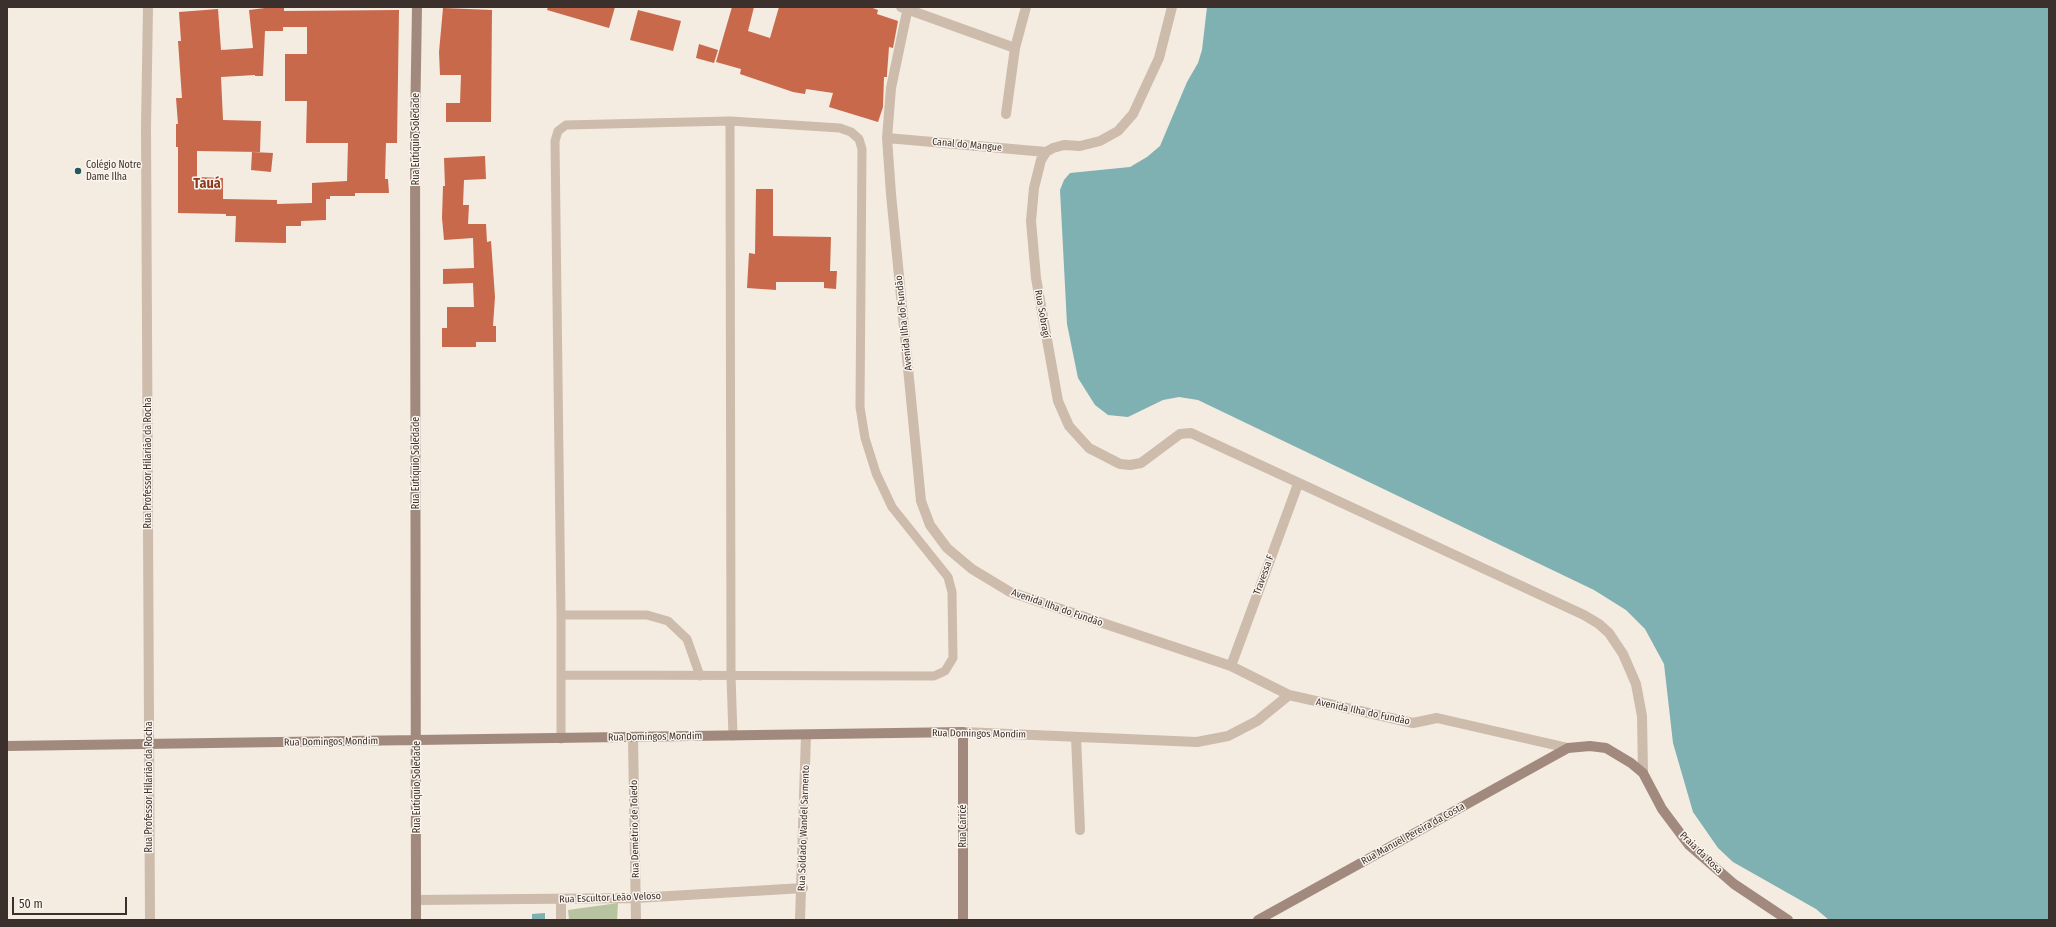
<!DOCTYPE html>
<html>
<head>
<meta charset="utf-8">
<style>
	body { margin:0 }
	#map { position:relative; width:2056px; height:927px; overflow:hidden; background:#f4ebe1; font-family:"Fira Sans Condensed",sans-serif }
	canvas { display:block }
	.frame { position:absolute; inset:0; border:8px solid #3b302b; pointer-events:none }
	.scale { position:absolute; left:12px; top:897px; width:115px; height:18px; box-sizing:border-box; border:2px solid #3b302b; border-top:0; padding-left:5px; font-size:12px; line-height:14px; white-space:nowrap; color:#3b302b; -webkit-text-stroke:3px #fbf5ee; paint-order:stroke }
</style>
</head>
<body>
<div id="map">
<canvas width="2056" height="927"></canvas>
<div class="frame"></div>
<div class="scale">50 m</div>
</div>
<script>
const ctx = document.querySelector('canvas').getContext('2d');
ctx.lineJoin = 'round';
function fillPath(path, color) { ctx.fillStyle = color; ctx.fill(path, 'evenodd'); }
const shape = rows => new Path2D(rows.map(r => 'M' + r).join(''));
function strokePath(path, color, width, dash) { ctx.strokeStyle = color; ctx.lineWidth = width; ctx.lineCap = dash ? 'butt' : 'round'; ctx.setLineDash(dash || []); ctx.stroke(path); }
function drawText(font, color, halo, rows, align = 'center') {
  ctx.font = font + ' "Fira Sans Condensed",sans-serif'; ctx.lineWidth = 3; ctx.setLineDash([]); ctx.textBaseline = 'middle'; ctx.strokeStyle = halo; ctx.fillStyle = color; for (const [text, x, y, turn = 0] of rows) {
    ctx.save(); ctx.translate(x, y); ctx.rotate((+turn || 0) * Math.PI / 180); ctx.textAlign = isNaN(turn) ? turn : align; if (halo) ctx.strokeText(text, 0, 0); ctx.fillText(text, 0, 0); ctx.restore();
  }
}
fillPath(shape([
	[618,903,617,920,569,920,568,910]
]), '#b8c4a0');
fillPath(shape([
	[1207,7,2049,7,2049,920,1829,920,1816,909,1733,862,1718,848,1693,812,1673,743,1664,664,1645,629,1626,610,1594,590,1198,400,1179,397,1163,400,1128,417,1108,415,1095,405,1078,378,1067,324,1060,190,1064,180,1070,173,1130,167,1147,157,1160,146,1187,82,1198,63,1202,50],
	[545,913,545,920,532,920,532,914]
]), '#7fb0b2');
fillPath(shape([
	[273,7,284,7,284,11,399,10,397,143,386,143,385,179,388,179,389,193,355,193,355,196,330,196,330,199,326,199,326,220,301,221,301,226,286,226,286,243,235,242,236,216,226,216,226,214,178,213,178,147,176,147,176,124,178,124,176,98,182,98,178,41,181,41,179,12,218,9,221,50,253,48,249,10],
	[283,27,307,27,307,54,285,54,285,101,307,101,306,143,348,143,347,181,312,183,312,203,277,204,277,200,223,199,223,178,197,177,197,151,260,152,261,121,223,120,221,77,255,75,255,76,263,76,265,31,283,31],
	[548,7,615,7,609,28,547,10],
	[732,7,754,7,748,31,770,38,779,7,870,7,878,10,877,14,898,21,893,48,889,47,887,74,887,77,884,77,883,107,878,122,829,107,833,93,806,89,805,94,793,92,740,74,741,69,716,62],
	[443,8,492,10,491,122,446,122,446,103,460,103,461,75,440,75,439,52],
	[638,10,681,21,673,51,630,40],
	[699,44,718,50,714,63,696,58],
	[252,152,273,153,271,172,251,170],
	[485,156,486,179,464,180,463,205,469,205,468,224,486,224,487,242,491,241,495,297,493,326,496,326,496,342,476,342,476,347,442,347,442,328,447,328,447,307,474,307,473,283,443,284,443,269,474,268,473,238,444,240,442,218,443,186,445,186,444,158],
	[756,189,773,189,773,236,831,237,830,271,837,271,836,289,824,288,824,282,776,282,776,290,747,288,749,253,755,254]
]), '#c8694b');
strokePath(shape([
	[730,121,731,676,733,736],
	[561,615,647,615,668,621,687,639,700,676],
	[561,739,561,615,555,141,558,131,566,125,730,121,840,128,851,132,859,139,862,149,860,407,865,438,876,473,892,507,948,577,952,592,953,658,945,671,934,676,561,675]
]), '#cdbbac', 9);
strokePath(shape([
	[148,7,146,128,150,920],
	[901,7,1015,48],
	[908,7,891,88,887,138,891,194,921,501,930,525,947,548,972,569,1010,592,1231,666,1289,695,1413,723,1437,718,1568,748],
	[1172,7,1159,58,1133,114,1118,131,1100,141,1080,146,1064,145,1053,148,1046,152,1041,160,1034,188,1031,221,1036,278,1058,401,1069,426,1089,448,1120,464,1130,465,1141,463,1180,434,1191,433,1584,615,1599,624,1609,633,1623,654,1636,684,1642,716,1643,773],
	[1006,114,1015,48,1026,7],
	[887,138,1046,152],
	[1231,666,1298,484],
	[963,732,1197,742,1228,736,1257,721,1289,695],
	[1076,737,1080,830],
	[633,738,636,920],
	[561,899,561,920],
	[416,900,637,898,803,888],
	[800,920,806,735]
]), '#cdbbac', 10);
strokePath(shape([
	[7,746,963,732,963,920],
	[416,920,415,126,417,7],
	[1258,920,1568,748,1590,746,1606,748,1631,763,1643,773,1662,809,1689,845,1734,884,1788,920]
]), '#a18a7d', 10);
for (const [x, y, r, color] of [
	[78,171,4,"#1f5a5e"]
]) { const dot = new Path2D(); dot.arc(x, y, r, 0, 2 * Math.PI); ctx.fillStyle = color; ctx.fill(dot); strokePath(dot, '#fbf5ee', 1.5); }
drawText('10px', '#3b302b', '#fbf5ee', [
	["Rua Eutíquio Soledade",416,139,-90],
	["Canal do Mangue",967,145,5],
	["Rua Sobragí",1042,314,80],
	["Avenida Ilha do Fundão",904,323,-96],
	["Rua Professor Hilarião da Rocha",148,463,-90],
	["Rua Eutíquio Soledade",416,463,-90],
	["Travessa F",1264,575,-70],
	["Avenida Ilha do Fundão",1057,608,19],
	["Avenida Ilha do Fundão",1363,712,12],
	["Rua Domingos Mondim",979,734,1],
	["Rua Domingos Mondim",655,737,-1],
	["Rua Domingos Mondim",331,742,-1],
	["Rua Professor Hilarião da Rocha",149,787,-90],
	["Rua Eutíquio Soledade",417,787,-90],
	["Rua Caricé",963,826,-90],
	["Rua Soldado Wandel Sarmento",804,828,-88],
	["Rua Demétrio de Toledo",635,829,-91],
	["Rua Manuel Pereira da Costa",1413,834,-29],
	["Praia da Rosa",1701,853,44],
	["Rua Escultor Leão Veloso",610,898,-2]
]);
drawText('10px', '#3b302b', '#fbf5ee', [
	["Colégio Notre",86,165],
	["Dame Ilha",86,177]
], 'left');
drawText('bold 14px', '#8c3b22', '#fbf5ee', [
	["Tauá",207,184]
]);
</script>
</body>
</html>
